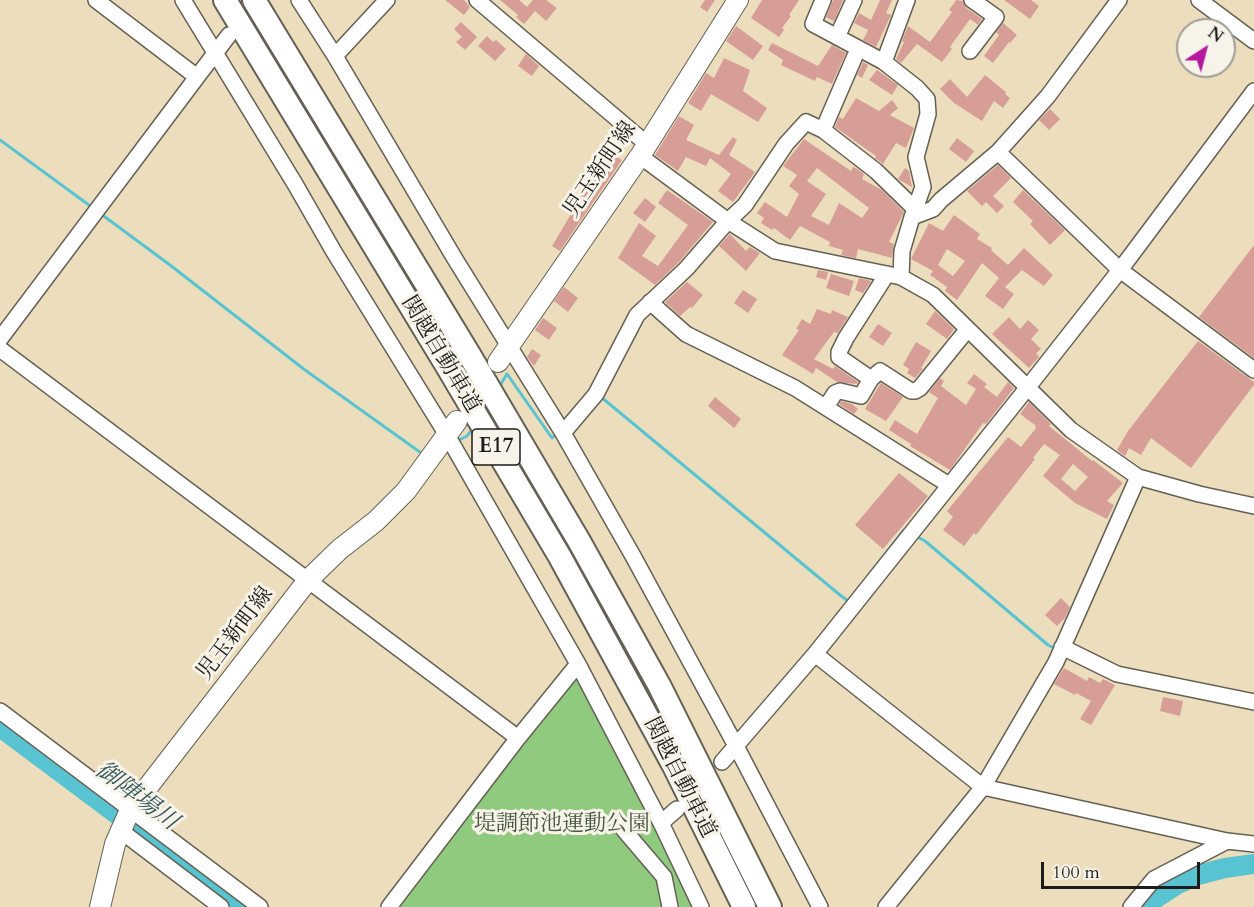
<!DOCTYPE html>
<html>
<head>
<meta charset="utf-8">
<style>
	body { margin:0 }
	#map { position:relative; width:1254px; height:907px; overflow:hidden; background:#ecdebc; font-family:Cardo,serif }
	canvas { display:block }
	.north { position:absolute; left:1176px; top:18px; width:60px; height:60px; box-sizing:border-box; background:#f7f3e8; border:2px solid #9f9d96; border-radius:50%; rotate:36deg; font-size:16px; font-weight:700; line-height:24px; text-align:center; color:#1c1c1c }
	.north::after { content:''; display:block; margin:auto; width:21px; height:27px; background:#b5179e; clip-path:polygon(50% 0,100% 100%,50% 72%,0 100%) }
	.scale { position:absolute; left:1041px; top:862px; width:159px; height:27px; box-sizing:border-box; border:3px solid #1c1c1c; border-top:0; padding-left:8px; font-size:18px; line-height:21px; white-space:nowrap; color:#1c1c1c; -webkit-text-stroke:4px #f7f3e8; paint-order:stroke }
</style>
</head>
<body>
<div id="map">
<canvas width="1254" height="907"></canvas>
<div class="north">N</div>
<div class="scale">100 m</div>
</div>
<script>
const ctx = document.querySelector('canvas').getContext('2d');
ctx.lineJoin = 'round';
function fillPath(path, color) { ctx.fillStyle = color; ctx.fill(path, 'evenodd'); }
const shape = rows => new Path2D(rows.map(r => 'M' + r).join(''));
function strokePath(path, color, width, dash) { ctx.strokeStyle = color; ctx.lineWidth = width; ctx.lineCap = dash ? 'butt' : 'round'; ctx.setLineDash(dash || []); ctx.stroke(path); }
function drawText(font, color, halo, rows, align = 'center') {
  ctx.font = font + ' Cardo,"Noto Serif JP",serif'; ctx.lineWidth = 6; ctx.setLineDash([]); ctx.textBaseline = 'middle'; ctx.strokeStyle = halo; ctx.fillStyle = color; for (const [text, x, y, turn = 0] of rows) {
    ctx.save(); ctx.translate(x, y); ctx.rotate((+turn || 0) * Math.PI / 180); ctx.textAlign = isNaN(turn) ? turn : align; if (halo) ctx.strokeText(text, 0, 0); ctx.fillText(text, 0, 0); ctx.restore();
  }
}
fillPath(shape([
	[577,671,694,907,396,907]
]), '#90ca7e');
strokePath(shape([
	[0,140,93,208],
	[101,214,170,265,305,370,424,455],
	[499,387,507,374,552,438,558,432],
	[601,397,840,595,848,601,850,599],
	[455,442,467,436,473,428],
	[914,535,925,541,1048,645,1056,649],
	[871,572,904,530,906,531]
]), '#58c4d1', 3);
strokePath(shape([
	[0,727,241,907],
	[1148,907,1156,898,1176,885,1198,875,1225,868,1254,864]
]), '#58c4d1', 20);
fillPath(shape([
	[445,0,464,0,470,7,464,15],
	[500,0,519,0,527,7,533,0,546,0,557,8,546,21,535,11,524,24,516,17,518,15],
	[705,0,715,0,707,12,700,7],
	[762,0,799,0,789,15,791,16,782,28,784,30,779,37,751,18],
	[833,0,843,0,834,21,826,17],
	[880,0,892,0,886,13,891,15,876,47,863,40,868,30,854,23,859,13,871,20],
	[956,0,963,1,966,8,982,19,978,25,970,19,950,47,952,49,942,62,917,44,901,63,896,59,904,42,902,41,908,26,930,42,952,12,949,10],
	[1004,0,1031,0,1039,6,1030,19],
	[461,22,477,37,465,50,456,42,462,37,454,29],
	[1003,23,1017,35,1010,43,1009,42,993,63,984,56,999,35,996,32],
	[736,26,763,46,753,60,726,41],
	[487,36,493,42,496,40,506,49,495,61,478,46],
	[772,43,818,66,832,45,846,53,832,84,817,77,815,81,781,65,783,60,768,50],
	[526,54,539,66,532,76,518,66],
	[724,58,750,70,743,91,767,108,758,122,711,94,701,111,688,103,706,73,714,78],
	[863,62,868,65,862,78,857,75],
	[877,70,898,85,892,95,869,80],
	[985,75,1006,92,1005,94,1010,98,1003,108,994,101,982,121,954,103,940,89,950,79,967,97],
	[856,98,879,111,892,100,898,108,890,115,914,128,906,148,896,143,883,164,875,158,876,156,835,127,839,117,843,119],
	[1050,109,1060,119,1049,130,1039,120],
	[679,116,694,125,686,140,719,155,733,137,737,140,729,155,755,172,733,202,718,191,731,174,710,158,706,166,686,157,678,171,655,155],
	[957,138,974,151,966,162,949,149],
	[804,139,851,171,853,167,856,168,864,174,862,179,882,190,904,212,889,242,894,244,892,258,858,249,856,258,841,255,843,250,829,246,830,242,800,226,790,240,774,228,772,230,761,223,764,218,757,213,765,202,787,217,799,194,789,186,797,175,783,166],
	[817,168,869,208,862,218,839,203,829,225,811,216,826,194,807,181],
	[608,152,622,160,560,251,552,246],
	[998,165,1011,178,993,196,1004,206,997,213,986,202,982,206,967,191],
	[905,168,909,171,912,187,898,179],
	[667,190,713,222,679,262,655,285,618,258,639,223,656,236,642,256,658,266,688,225,658,203],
	[1023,190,1065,230,1050,245,1030,224,1033,221,1013,202],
	[645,198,656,207,645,222,633,213],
	[954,215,980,234,977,239,992,248,991,250,1008,265,1024,248,1053,275,1044,286,1022,270,1005,287,1014,294,1003,309,985,296,999,278,982,263,957,300,945,291,947,287,930,275,933,271,911,259,929,223,943,231],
	[947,249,965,261,953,276,938,265],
	[730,234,746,251,750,247,760,253,746,271,719,246],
	[1254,245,1254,358,1199,317],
	[818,270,828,272,826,280,816,277],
	[831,274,854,281,849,296,826,288],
	[859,278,871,281,863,293,855,290],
	[687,282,703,295,692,308,690,307,680,316,665,302],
	[564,287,578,298,568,312,554,301],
	[743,290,757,299,748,313,734,303],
	[817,309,831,314,832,310,848,317,838,333,834,332,814,359,833,369,835,366,858,382,857,384,837,382,816,368,813,374,782,355,799,330,796,329,802,319,810,324],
	[935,311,954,329,947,339,926,324],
	[1009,317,1020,329,1028,320,1039,330,1031,339,1041,349,1036,353,1039,357,1029,368,992,334],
	[543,318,557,328,549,340,535,330],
	[878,324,892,333,883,346,869,337],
	[1198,341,1254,382,1254,385,1191,468,1151,438,1141,455,1129,448,1125,456,1117,450,1128,431],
	[916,342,931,351,921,368,923,369,915,378,907,373,909,369,903,365],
	[532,349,541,355,534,366,527,357],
	[974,374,987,384,984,387,997,397,1008,382,1014,388,986,424,983,423,950,470,910,446,911,444,889,430,895,420,917,434,938,398,929,392,940,378,944,381,941,386,966,405,976,389,967,383],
	[881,383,903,397,886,421,865,409],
	[715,397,741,419,734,428,708,406],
	[841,401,852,404,858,409,854,414,839,404],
	[1029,402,1051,424,1049,426,1092,461,1093,460,1123,483,1107,501,1114,505,1107,519,1075,503,1043,476,1060,455,1044,444,1033,458,1035,459,976,535,974,533,964,546,943,530,953,517,947,511,1008,437,1021,447,1036,428,1035,425,1020,414],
	[1073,464,1088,477,1075,491,1061,479],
	[899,473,928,496,883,549,855,525],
	[1061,598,1070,607,1065,618,1057,626,1045,615],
	[1064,668,1087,681,1089,677,1100,683,1103,679,1115,685,1091,725,1080,719,1091,701,1076,693,1075,695,1054,684],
	[1163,697,1183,701,1180,716,1160,711]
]), '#d69e97');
const minor = shape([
	[96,0,197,77,229,35],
	[183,0,295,184,334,252,447,435,578,664,661,823,701,907],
	[299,0,335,56,455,259,563,433,633,556,736,746,820,907],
	[477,0,648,145],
	[823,0,813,24,884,62,917,88,927,99,928,114,916,157,923,187,912,217,902,251,901,277],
	[1199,0,1254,41],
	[837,37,854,0],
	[970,51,996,17,972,0],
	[335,56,387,0],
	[884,62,907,0],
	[823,130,858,49],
	[998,152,1120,270,1254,370],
	[640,156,728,221,775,251,901,277,933,295,1071,430,1138,477,1199,494,1254,506],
	[912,217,933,209,941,200,998,152,1048,96,1119,0],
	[887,274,846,338,839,352,839,357,871,379,880,371,911,391,915,391,920,388,967,330],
	[650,302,686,334,795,388,949,485],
	[0,339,197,77],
	[0,349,518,738],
	[826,407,835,393,840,391,861,396,871,379],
	[563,433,596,394,637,315,686,269,728,221,745,205,786,144,806,122,823,130,876,171,915,209],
	[1062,647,1117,674,1254,702],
	[815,654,983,787,1227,841],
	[0,711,260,907],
	[722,762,815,654,1028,387,1120,270,1254,91],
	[661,823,677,809],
	[624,830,664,877,670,907],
	[121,831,221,907],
	[389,907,518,738,578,664],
	[886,907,983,787,1056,662,1138,477],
	[1131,907,1154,879,1227,841,1254,844]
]);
const major = shape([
	[498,362,640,156,738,0],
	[100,907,115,844,130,810,308,580,340,549,376,521,406,491,457,421]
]);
const highway = shape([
	[225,0,447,366,560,557,674,766,744,907],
	[254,0,470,356,579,541,659,685,770,907]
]);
strokePath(minor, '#656054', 18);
strokePath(major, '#656054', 22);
strokePath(highway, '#656054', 26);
strokePath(minor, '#fff', 15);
strokePath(major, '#fff', 20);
strokePath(highway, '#fff', 22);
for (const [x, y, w] of [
	[496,447,48]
]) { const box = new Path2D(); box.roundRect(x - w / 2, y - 18, w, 36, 4.5); ctx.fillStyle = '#f7f3e8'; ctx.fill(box); strokePath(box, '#1c1c1c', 1.5); }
drawText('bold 21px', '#1c1c1c', null, [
	["E17",496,447]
]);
drawText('22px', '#1c1c1c', '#f7f3e8', [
	["児玉新町線",601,170,-56],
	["関越自動車道",440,355,59],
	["児玉新町線",236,634,-53],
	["関越自動車道",679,778,63]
]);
drawText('22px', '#45593e', '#f7f3e8', [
	["堤調節池運動公園",562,825]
]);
drawText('italic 24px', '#31575b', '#f7f3e8', [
	["御陣場川",136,797,37]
]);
</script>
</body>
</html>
